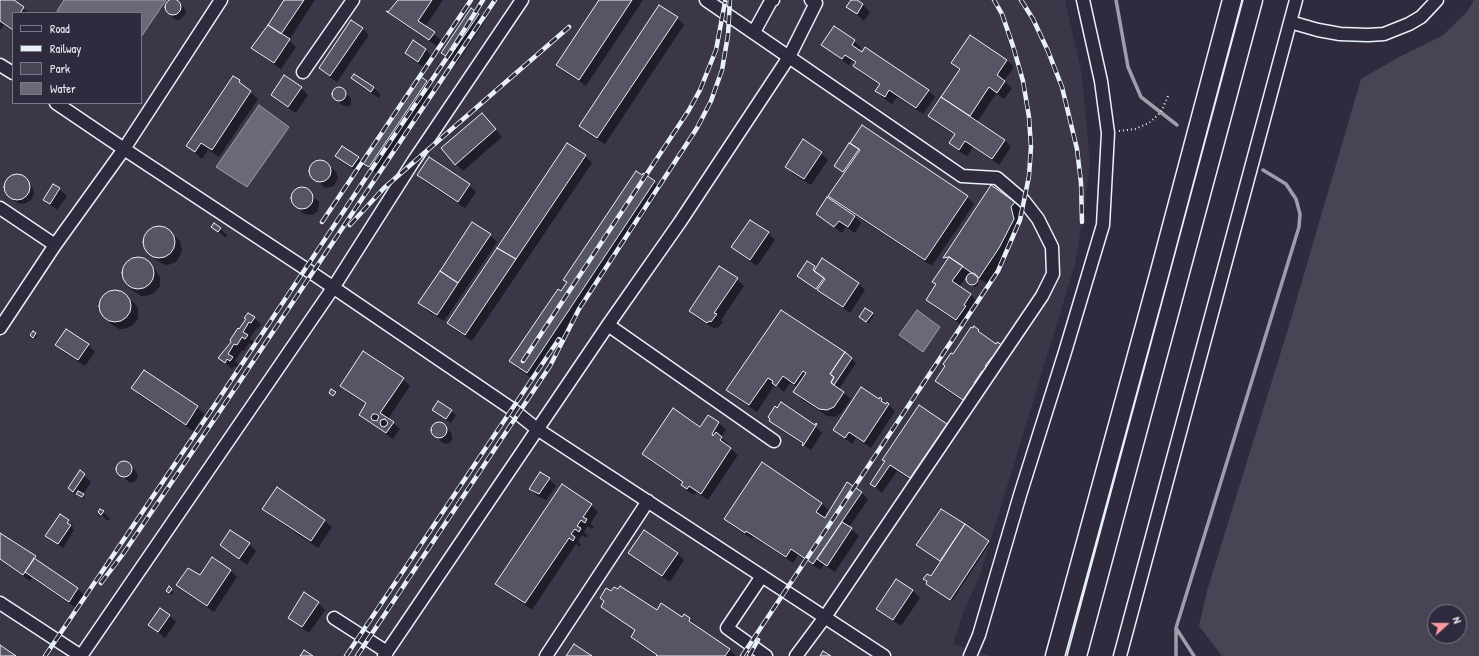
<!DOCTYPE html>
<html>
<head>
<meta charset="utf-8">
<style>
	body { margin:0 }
	#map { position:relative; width:1479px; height:656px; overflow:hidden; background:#2f2a3d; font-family:"Patrick Hand",sans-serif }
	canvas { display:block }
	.legend { position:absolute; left:12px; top:12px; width:130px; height:92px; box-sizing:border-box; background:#2f2a3d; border:1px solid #797a88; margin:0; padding:5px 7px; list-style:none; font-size:12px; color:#e8f1f8 }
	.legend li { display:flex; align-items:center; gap:8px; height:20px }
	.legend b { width:20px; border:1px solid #797a88 }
	.north { position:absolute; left:1427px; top:604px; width:40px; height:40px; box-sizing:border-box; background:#2f2a3d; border:1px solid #797a88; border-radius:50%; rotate:69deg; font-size:11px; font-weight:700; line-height:16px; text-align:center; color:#e8f1f8 }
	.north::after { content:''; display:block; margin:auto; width:14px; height:18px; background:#ff9aa2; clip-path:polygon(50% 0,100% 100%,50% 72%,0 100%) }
</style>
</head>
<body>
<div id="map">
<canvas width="1479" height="656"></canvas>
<ul class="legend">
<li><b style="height:5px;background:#2f2a3d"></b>Road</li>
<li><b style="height:5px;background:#e8f1f8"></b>Railway</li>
<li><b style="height:11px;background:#464455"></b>Park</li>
<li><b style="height:11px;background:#696978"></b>Water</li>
</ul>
<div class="north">N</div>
</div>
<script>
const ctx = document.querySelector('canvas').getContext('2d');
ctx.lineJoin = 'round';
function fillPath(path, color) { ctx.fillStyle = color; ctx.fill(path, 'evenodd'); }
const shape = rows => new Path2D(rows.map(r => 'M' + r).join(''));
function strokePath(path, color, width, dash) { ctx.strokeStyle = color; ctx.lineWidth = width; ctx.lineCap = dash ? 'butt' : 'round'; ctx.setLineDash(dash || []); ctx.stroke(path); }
fillPath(shape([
	[0,0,1065,0,1082,75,1090,165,1084,211,1075,264,980,575,963,613,953,644,991,656,0,656],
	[13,13,141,13,141,103,13,103]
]), '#3b3749');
fillPath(shape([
	[1474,0,1479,0,1479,656,1222,656,1199,626,1207,591,1288,329,1361,79,1401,56,1442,36,1467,12],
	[1435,612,1459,612,1459,636,1435,636]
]), '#464455');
const water = shape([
	[64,0,166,0,141,37,141,13,60,13,57,11,64,0],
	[259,105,289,127,247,187,216,167,259,105],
	[917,310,940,327,923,352,899,335,917,310]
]);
fillPath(water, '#696978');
strokePath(water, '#9c9fab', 1);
fillPath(shape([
	[0,0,12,0,29,13,13,13,13,31,4,25,0,30],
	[169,0,178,1,185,9,186,13,181,19,177,20,173,18,166,10,165,6],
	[285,0,315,0,289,40,296,47,281,69,259,54,253,48],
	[399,0,443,0,425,27,441,40,437,46,396,19,389,12],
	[601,0,631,0,577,80,564,72,557,65],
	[633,0,643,0,586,86,579,81],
	[853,0,855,0,863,5,870,12,864,21,848,7],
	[478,14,485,21,456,65,449,60,442,53],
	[677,18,684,25,605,144,587,133,580,126],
	[362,28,369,35,337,82,327,75,320,68],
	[854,41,861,48,859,51,928,90,935,97,923,114,897,97,892,104,883,98,876,91,880,85,861,73,854,66,856,64,852,61,849,65,830,51,823,45],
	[413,42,426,50,433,57,425,68,413,60,406,53],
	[1007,60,1014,67,1004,81,1012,88,1004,99,996,94,977,122,1005,140,1011,147,999,165,973,147,967,156,957,150,950,143,955,135,936,123,929,116,960,71,952,63],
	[354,75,374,88,381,95,379,98,359,85,352,78],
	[420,78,433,89,377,174,365,164,359,173,344,163,337,156,358,158,363,163],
	[239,81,258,99,219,157,208,150,202,159,187,146],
	[301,88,308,95,296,113,279,102,272,95],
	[340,88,351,98,351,105,347,107,342,105,335,98,333,93,335,89],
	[489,121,502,137,463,171,456,164],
	[851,143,967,197,974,204,932,266,853,214,861,223,855,233,846,227,842,233,824,220,817,214,838,204,829,195,844,173,835,165,854,146],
	[821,153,828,160,811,185,793,174,786,167],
	[585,156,592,163,472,341,455,330,449,323],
	[317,161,323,161,336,172,338,178,334,186,325,188,311,174,310,168],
	[19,175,25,178,33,188,34,194,31,200,26,203,20,204,14,201,6,191,5,184,8,179,13,176],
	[418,175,469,185,476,192,465,208,425,182],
	[643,175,654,182,661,189,534,380,517,368,510,361,568,283,565,280],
	[54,185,67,196,57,210,44,200],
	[991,186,1015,203,1021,209,1018,214,1020,227,1006,255,987,284,979,278,978,285,975,287,970,285,967,280,969,276,973,274,970,272,959,287,971,295,978,302,971,312,972,313,963,326,934,307,927,300,937,285,933,281,948,259,945,256],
	[299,188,305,188,319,202,318,211,313,215,304,214,293,201,294,192],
	[215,224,227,235,226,238,213,227],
	[160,226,165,227,180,241,182,250,181,254,176,262,168,265,163,264,155,259,148,252,144,244,145,235,152,228],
	[768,233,775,240,757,266,740,254,733,247],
	[490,235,497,242,444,321,426,310,420,303],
	[134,258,143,259,148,261,155,269,160,277,160,286,154,293,146,296,141,296,133,291,126,284,122,275,122,271,126,263],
	[807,262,816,269,858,283,865,290,850,313,798,276],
	[737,279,744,286,721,320,723,322,718,328,716,327,715,329,697,318,690,311],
	[117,291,125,294,136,305,138,309,138,319,132,326,124,329,119,329,111,324,104,317,100,308,100,304,104,296,108,293],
	[872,313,874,315,869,323,862,319],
	[254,318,261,324,258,329,257,328,250,338,254,343,253,345,249,343,244,351,242,350,235,361,239,365,238,368,235,366,232,369,219,358,247,319],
	[978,330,997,345,1001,346,970,406,943,388,936,381,953,355],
	[33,332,37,336,36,339,33,337],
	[57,345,88,345,95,352,85,366,63,352],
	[846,354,856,363,839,389,851,399,841,413,835,417,827,416,801,399,794,392,797,387,790,383,784,392,775,384,757,412,735,397,728,390],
	[403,379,410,386,388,419,400,429,393,439,367,421,360,414,366,404,348,392,341,386],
	[133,388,197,407,204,414,193,431,139,395],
	[879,400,882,400,886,405,888,404,895,411,871,448,856,438,852,444,841,436,834,430],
	[438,402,456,415,451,423,433,410],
	[709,416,719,423,726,430,721,437,728,444,727,446,738,455,708,500,696,492,694,495,689,492,682,485,683,483,650,461,643,454,701,429],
	[770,420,815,426,822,433,811,450,777,427],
	[441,423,452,434,452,440,448,444,443,443,433,434,432,428,435,424],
	[946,425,953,432,917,485,897,471,882,493,871,484,886,462,884,460],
	[122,462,128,463,135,470,138,476,136,481,130,483,118,472,117,466],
	[80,472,91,482,83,494,85,497,84,498,76,495,69,488],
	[549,479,556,486,546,500,537,496,530,489],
	[848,483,862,493,868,500,849,527,859,536,835,572,824,565,820,570,798,555,793,563,753,537,752,539,732,526,725,519,821,503,828,510,823,519,825,520],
	[277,489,325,521,332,527,318,548,271,516,264,509],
	[591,505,598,512,590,524,594,527,592,529,588,526,584,532,588,536,586,538,582,535,578,541,581,545,580,547,576,544,532,610,504,590,497,584],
	[941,510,990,543,952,601,929,586,928,582,941,562,919,547],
	[99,512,103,512,110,519,108,521],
	[60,515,73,525,72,528,74,530,63,548,46,536],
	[0,534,35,557,41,564,78,589,85,596,76,608,32,578,30,581,0,560],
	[249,544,256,551,247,565,228,552,221,545],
	[630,553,677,553,684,560,670,582,636,560],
	[230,570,237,577,214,612,185,592,178,585,200,577],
	[896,581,913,591,920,598,901,626,885,615,878,608],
	[169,588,173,592,172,595,169,593],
	[601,598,682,618,684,616,690,619,697,626,696,627,729,649,736,656,657,656,639,644,632,637,636,631,609,613,602,606,605,602],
	[318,603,325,610,309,633,296,624,289,617],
	[169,615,176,622,165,638,150,625]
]), '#0007');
strokePath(shape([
	[1116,0,1128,67,1141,97,1177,125],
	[1176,628,1194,656],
	[1176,656,1176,628,1299,227,1300,214,1296,199,1286,184,1263,170]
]), '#9c9fab', 3.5);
const building = shape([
	'165 7a8 8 0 1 1 16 0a8 8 0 1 1-16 0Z',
	[0,0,14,0,24,7,20,13,13,13,13,30,0,21,0,0],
	[284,0,304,0,281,34,268,25,284,0],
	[398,0,432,0,418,21,435,32,429,40,386,11,388,12,398,0],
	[599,0,632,0,579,80,556,65,599,0],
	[851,0,857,0,863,4,857,14,846,7,851,0],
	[659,5,678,17,597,138,579,126,659,5],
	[471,8,479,14,449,58,441,53,471,8],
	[351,20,363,28,330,76,319,68,351,20],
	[268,25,290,39,274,63,251,48,268,25],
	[834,26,855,40,852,45,862,52,865,47,929,90,916,108,889,90,885,97,875,91,880,84,853,66,856,62,845,55,842,59,821,45,834,26],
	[970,35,1007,60,997,75,1005,81,997,93,989,87,970,116,941,97,960,69,951,63,970,35],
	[413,40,426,49,418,62,405,53,413,40],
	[354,74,374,87,371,92,351,78,354,74],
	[284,75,302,87,288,107,271,95,284,75],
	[233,76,240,80,239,82,251,91,212,150,201,143,195,152,186,146,233,76],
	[420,76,427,81,369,167,362,163,420,76],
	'332 94a7 7 0 1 1 14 0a7 7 0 1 1-14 0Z',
	[941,97,1005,140,992,159,965,141,959,150,949,143,955,134,928,116,941,97],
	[482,113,496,129,455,165,441,148,482,113],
	[862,125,968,196,925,260,828,196,860,150,850,143,862,125],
	[803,139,822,152,804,179,785,167,803,139],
	[567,143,586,155,516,259,497,248,567,143],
	[849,143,859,149,843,172,834,166,849,143],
	[342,146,359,157,352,167,335,156,342,146],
	[429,157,470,184,458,202,417,175,429,157],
	'309 171a11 11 0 1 1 22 0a11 11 0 1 1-22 0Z',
	[636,171,642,175,643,173,655,181,527,373,509,361,558,289,561,291,567,282,563,280,636,171],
	'4 187a13 13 0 1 1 26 0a13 13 0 1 1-26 0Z',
	[53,184,60,188,50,204,43,200,53,184],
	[991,185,1015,202,1011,207,1014,219,999,248,979,278,949,257,943,258,991,185],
	'291 198a11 11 0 1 1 22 0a11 11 0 1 1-22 0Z',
	[827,197,855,216,848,227,839,221,834,227,816,214,827,197],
	[750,220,769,232,750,260,731,247,750,220],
	[472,222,491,234,458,283,440,271,472,222],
	[214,223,221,228,218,232,211,227,214,223],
	'143 242a16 16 0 1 1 32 0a16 16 0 1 1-32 0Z',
	[497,248,516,259,465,335,447,323,497,248],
	'122 273a16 16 0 1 1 32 0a16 16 0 1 1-32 0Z',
	[949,257,963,266,952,281,971,294,964,305,966,306,956,320,926,300,936,284,932,282,949,257],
	[822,258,859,283,843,307,817,290,825,279,814,271,822,258],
	[807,261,815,266,813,270,824,278,816,289,797,276,807,261],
	[719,266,738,278,714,313,717,314,711,322,709,321,707,323,689,311,719,266],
	[440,271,458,283,437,315,418,303,440,271],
	'966 279a6 6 0 1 1 12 0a6 6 0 1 1-12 0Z',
	'99 306a16 16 0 1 1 32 0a16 16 0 1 1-32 0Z',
	[865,308,873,313,866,322,859,317,865,308],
	[781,310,845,352,830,374,834,377,831,383,844,392,834,407,827,410,819,409,793,392,806,373,803,371,794,384,783,376,776,386,772,383,773,381,768,378,749,405,726,390,781,310],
	[248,313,255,317,251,323,249,322,243,332,248,335,245,339,242,337,237,345,234,344,228,354,233,357,230,361,227,359,225,363,218,358,231,342,230,340,238,328,239,329,246,319,244,318,248,313],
	[974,326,979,330,978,331,996,344,997,342,1002,345,994,358,992,357,985,366,987,367,984,372,982,371,974,383,976,384,972,389,971,388,963,400,935,381,945,366,943,364,951,353,953,354,971,327,973,328,974,326],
	[66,329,89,344,78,360,55,345,66,329],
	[33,331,36,333,33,338,30,335,33,331],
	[363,351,404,378,380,413,394,422,386,433,359,415,366,403,340,386,363,351],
	[373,414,376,414,379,416,377,421,372,420,371,417,373,414],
	[385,419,388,423,386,426,383,427,381,426,380,422,381,420,385,419],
	[845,352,852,358,834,385,831,382,834,377,830,374,845,352],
	[144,370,198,406,186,425,131,388,144,370],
	[861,387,879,399,880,397,882,399,881,401,886,404,887,402,889,404,864,442,849,432,845,438,833,430,861,387],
	[331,389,336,392,333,396,329,393,331,389],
	[438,401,452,410,446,419,432,410,438,401],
	[781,402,815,425,816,423,817,424,803,446,802,445,803,443,769,421,770,419,768,417,775,406,777,408,781,402],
	[919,405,947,424,910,478,890,465,875,487,870,484,885,461,882,460,919,405],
	[673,408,700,427,708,415,719,422,712,434,713,436,716,432,722,437,720,440,731,448,701,494,689,486,687,489,681,485,683,482,642,454,673,408],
	'431 430a8 8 0 1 1 16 0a8 8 0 1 1-16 0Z',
	'116 469a8 8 0 1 1 16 0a8 8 0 1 1-16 0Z',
	[762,462,822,503,816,512,825,518,847,482,862,492,813,564,791,549,786,557,746,531,745,533,724,519,762,462],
	[80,470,85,474,73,492,68,488,80,470],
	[540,472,550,478,539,494,529,489,540,472],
	[562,484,592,504,583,517,587,519,585,523,581,520,577,526,581,528,579,532,575,529,571,534,575,537,573,541,569,538,525,603,495,584,562,484],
	[277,487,325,520,311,541,262,509,277,487],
	[78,491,84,494,82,497,76,494,78,491],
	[100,509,104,511,101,515,98,512,100,509],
	[941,509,965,524,940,561,916,545,941,509],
	[60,514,69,520,67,523,71,525,58,544,45,536,60,514],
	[842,522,852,528,827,566,817,559,842,522],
	[965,524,989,541,950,600,926,584,927,581,923,579,927,574,931,576,965,524],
	[230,530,250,543,239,559,220,545,230,530],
	[644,530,678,553,662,576,628,553,644,530],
	[0,533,36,556,23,575,0,559,0,533],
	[212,557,231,570,207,606,176,585,188,568,200,575,212,557],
	[34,558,78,588,69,602,25,572,34,558],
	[896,579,913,590,893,620,876,609,896,579],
	[169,586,172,589,169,593,166,591,169,586],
	[620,586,657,610,661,603,682,617,684,614,690,618,689,621,730,649,725,656,656,656,657,655,631,637,635,630,601,607,604,601,600,598,606,588,611,591,614,587,618,589,620,586],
	[304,592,319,602,302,627,288,618,304,592],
	[160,608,170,615,158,632,148,625,160,608],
	[574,644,592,656,566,656,574,644],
	[0,645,16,656,0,656,0,645],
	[304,650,313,656,300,656,304,650],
	[823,651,831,656,820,656,823,651]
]);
fillPath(building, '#575565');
strokePath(building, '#e8f1f8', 1);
const minor = shape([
	[706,0,962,176,997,178,1024,201,1038,219,1052,247,1053,274,1042,296,825,617,796,656],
	[1290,22,1318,30,1340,34,1368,35,1384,34,1409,24,1421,17,1437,0],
	[754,32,771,1,773,0],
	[0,65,13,73],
	[303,72,353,0],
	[56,103,124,149,312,273,512,409,537,429,884,656],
	[0,208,55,245],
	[608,325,774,441],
	[0,328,55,245,124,149,221,0],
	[762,576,727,628,766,656],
	[0,603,81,656],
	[334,618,387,652],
	[81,656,333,288,413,162,522,0],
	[384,656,608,325,680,222,789,57,816,3,811,0],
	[546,656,648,501],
	[970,656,979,635,1020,495,1065,352,1103,225,1108,133,1101,81,1083,0],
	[1120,656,1296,0]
]);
const highway = shape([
	[1055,656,1160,271,1232,0],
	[1077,656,1253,0]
]);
strokePath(minor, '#e8f1f8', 15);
strokePath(highway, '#e8f1f8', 21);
strokePath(shape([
	[1119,131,1135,129,1149,123,1161,112,1169,94]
]), '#e8f1f8', 2, [1, 3]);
strokePath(minor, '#2f2a3d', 12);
strokePath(highway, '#2f2a3d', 18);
const rail = shape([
	[1021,0,1033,19,1048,51,1062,87,1077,149,1081,183,1082,222],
	[322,222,471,0],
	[350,225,384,188,569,27],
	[523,361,689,110,700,90,716,50,725,2],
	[101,583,123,554,220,411,495,0],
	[45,656,214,406,383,152,446,59,483,0],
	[346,656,559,339],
	[357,656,550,366,579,309,697,128,711,101,722,70,728,35,730,0],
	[742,656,998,271,1020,220,1029,176,1031,147,1029,117,1023,81,1013,46,1002,14,994,0],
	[749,656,758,640]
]);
strokePath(rail, '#e8f1f8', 4.5);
strokePath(rail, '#2f2a3d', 3, [9]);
</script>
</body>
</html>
